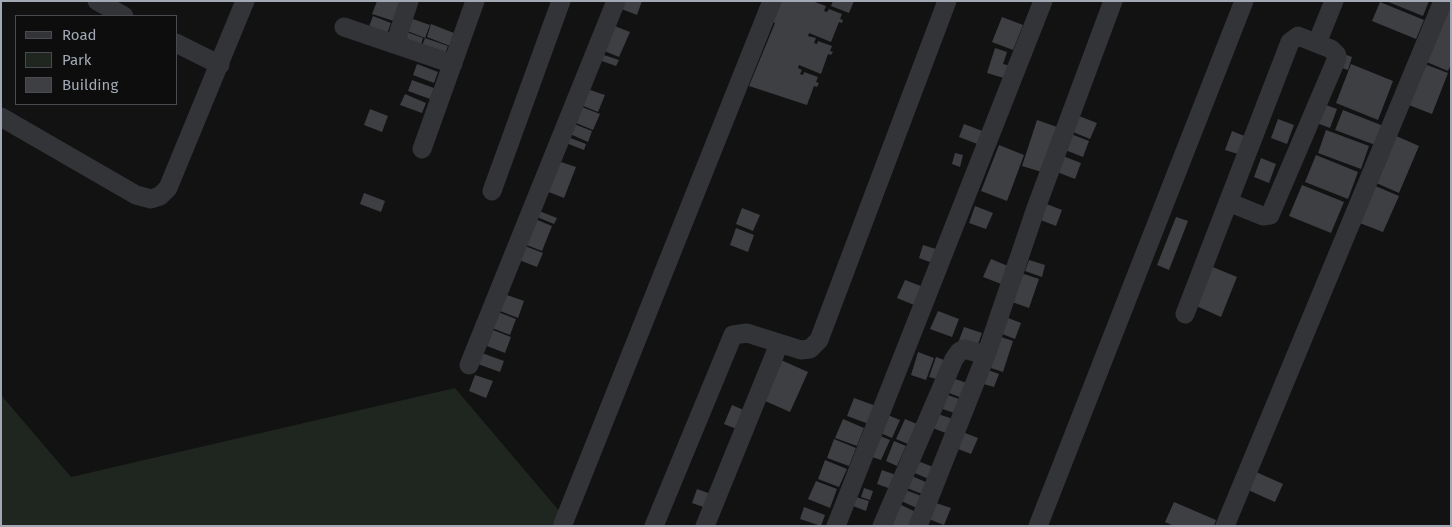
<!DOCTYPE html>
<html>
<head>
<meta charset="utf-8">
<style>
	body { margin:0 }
	#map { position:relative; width:1452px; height:527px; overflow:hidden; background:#121213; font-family:"Fira Sans",sans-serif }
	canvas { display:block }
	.frame { position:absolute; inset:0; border:2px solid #a3a9b4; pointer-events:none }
	.legend { position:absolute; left:15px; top:15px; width:162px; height:90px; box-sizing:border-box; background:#0d0d0e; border:1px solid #494b50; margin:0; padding:6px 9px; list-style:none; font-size:15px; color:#a3a9b4 }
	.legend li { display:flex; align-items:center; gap:10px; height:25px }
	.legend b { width:25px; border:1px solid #494b50 }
</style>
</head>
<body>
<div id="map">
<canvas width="1452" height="527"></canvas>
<div class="frame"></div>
<ul class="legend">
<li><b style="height:6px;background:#333438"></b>Road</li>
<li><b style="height:14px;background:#1e261f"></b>Park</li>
<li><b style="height:14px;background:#3e3f43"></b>Building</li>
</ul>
</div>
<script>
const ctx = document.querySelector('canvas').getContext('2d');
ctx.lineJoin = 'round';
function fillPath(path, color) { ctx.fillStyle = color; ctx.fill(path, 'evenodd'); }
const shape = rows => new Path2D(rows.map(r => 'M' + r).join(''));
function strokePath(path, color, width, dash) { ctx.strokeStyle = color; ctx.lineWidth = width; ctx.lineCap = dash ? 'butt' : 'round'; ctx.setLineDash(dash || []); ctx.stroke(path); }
fillPath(shape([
	[455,388,572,526,1,526,1,395,71,477]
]), '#1e261f');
fillPath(shape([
	[377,1,404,1,397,22,372,14],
	[622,1,642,1,637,15,619,8],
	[781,1,812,1,826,6,824,11,827,12,829,9,842,14,840,19,843,20,842,23,839,22,831,42,809,33,808,36,816,38,814,43,817,44,818,41,832,46,830,51,833,52,831,55,828,54,821,74,799,65,798,68,802,70,800,74,803,75,804,72,818,77,816,82,819,83,817,87,814,86,807,105,749,86,775,23,773,22],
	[833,1,854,1,849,13,831,6],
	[1386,1,1429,1,1423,16],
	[1451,1,1451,65,1448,71,1422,60],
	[1380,2,1424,20,1416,39,1372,21],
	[373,16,391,23,385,39,367,32],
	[407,17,430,25,425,38,402,29],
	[1002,17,1023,25,1013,50,992,42],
	[431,24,454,33,450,46,427,37],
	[612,25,630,32,619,57,602,50],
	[401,30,423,38,419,51,396,43],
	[425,38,448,46,443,59,420,51],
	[995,48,1007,52,1003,64,1011,66,1007,79,987,73],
	[601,54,619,60,616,66,599,60],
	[1344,54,1352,57,1348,70,1339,67],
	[1422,63,1448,73,1432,114,1406,104],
	[417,64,438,72,434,83,413,75],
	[1351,64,1393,81,1378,120,1336,103],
	[412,80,434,88,430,99,408,91],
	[587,89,605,95,598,112,581,105],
	[405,94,426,103,422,113,400,105],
	[1321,103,1337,109,1330,128,1314,122],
	[582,107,600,114,593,130,576,123],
	[370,109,388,116,382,132,364,125],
	[1343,110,1386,127,1378,146,1335,130],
	[1079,116,1097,123,1090,139,1073,132],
	[1278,119,1294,125,1287,144,1271,138],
	[1037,120,1060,128,1045,173,1022,166],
	[574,124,592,131,588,142,570,134],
	[964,124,985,132,980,145,959,137],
	[1326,130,1369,146,1361,169,1318,153],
	[1232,131,1247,137,1241,155,1225,150],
	[1071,134,1089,141,1083,157,1065,150],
	[1394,135,1419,146,1399,193,1374,182],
	[568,137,586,144,584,150,566,143],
	[999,145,1024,155,1007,201,981,191],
	[955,153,963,155,960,167,952,164],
	[1316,155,1358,172,1348,199,1305,182],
	[1063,156,1081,163,1075,179,1057,172],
	[1261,158,1276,164,1269,183,1254,177],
	[558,161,576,167,564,198,546,191],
	[1302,185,1344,202,1331,233,1289,216],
	[1373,185,1399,196,1383,232,1357,222],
	[364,193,385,201,381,212,360,204],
	[1044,203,1062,210,1056,226,1038,219],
	[975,206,993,213,986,229,969,223],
	[742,208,760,215,753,231,736,224],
	[539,211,557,218,554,224,537,217],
	[1176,217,1188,221,1169,270,1157,265],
	[535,219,552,226,542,251,524,244],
	[736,228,754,235,748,252,730,245],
	[923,245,939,250,935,264,919,258],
	[525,246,543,253,537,267,519,260],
	[991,259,1008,266,1001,284,983,277],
	[1029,260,1045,265,1042,277,1025,271],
	[1208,265,1237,277,1221,317,1192,304],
	[1021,273,1039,279,1029,308,1012,302],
	[905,280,926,288,919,307,897,298],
	[507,295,524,301,518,318,500,311],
	[938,311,959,319,952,337,930,329],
	[498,312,516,319,510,335,492,328],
	[1003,316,1021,323,1015,339,997,332],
	[964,327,982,333,976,350,958,343],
	[493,330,511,337,505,353,487,346],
	[995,335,1013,341,1003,372,985,366],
	[918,352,934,358,926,380,911,375],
	[482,353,504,361,500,372,478,364],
	[936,357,947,361,940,380,929,377],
	[781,360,808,372,790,412,763,400],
	[985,369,999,374,994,387,980,383],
	[475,375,493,381,486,398,469,391],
	[949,377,967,383,962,398,944,391],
	[942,393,962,400,957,414,937,407],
	[854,398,876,406,869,424,847,416],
	[732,405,746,411,739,430,724,424],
	[935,413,956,420,951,435,930,427],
	[885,414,900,420,892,438,878,432],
	[843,419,864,428,857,446,835,438],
	[905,419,917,424,908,444,896,439],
	[960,431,978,438,971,454,953,447],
	[878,435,890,440,881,460,869,456],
	[834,439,856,448,849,466,827,458],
	[894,441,906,446,897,466,886,461],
	[825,460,847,469,839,487,818,479],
	[915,460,936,468,931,480,910,471],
	[882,470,896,475,891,489,877,484],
	[1256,472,1283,484,1275,502,1248,490],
	[907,474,928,483,922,494,902,486],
	[816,481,837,489,830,508,808,499],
	[864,488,873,491,870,500,861,497],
	[697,489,711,494,706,508,692,503],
	[903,489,924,497,919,509,899,500],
	[856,497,869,501,866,511,853,506],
	[933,502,951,508,944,525,926,518],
	[1174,502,1216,520,1214,526,1174,526,1165,522],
	[897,503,918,513,912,526,887,526],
	[804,507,825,515,821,526,800,519]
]), '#3e3f43');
strokePath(shape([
	[97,1,124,16],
	[344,27,453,64],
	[176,43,220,65],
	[1317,43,1334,1],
	[395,44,409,1],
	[1,117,136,195,151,199,160,196,168,188,245,1],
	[422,149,475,1],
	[492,191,561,1],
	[1185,314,1290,42,1298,36,1331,49,1337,55,1337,58,1270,215,1263,216,1228,202],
	[469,365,616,1],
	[563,524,772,1],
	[654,526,733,335,747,333,801,350,810,349,819,340,947,1],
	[705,526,779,344],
	[836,526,1043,1],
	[882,526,954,359,959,352,964,349,986,355],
	[918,526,986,355,1036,208,1113,1],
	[1038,526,1244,1],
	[1225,526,1443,1]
]), '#333438', 19);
</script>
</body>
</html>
